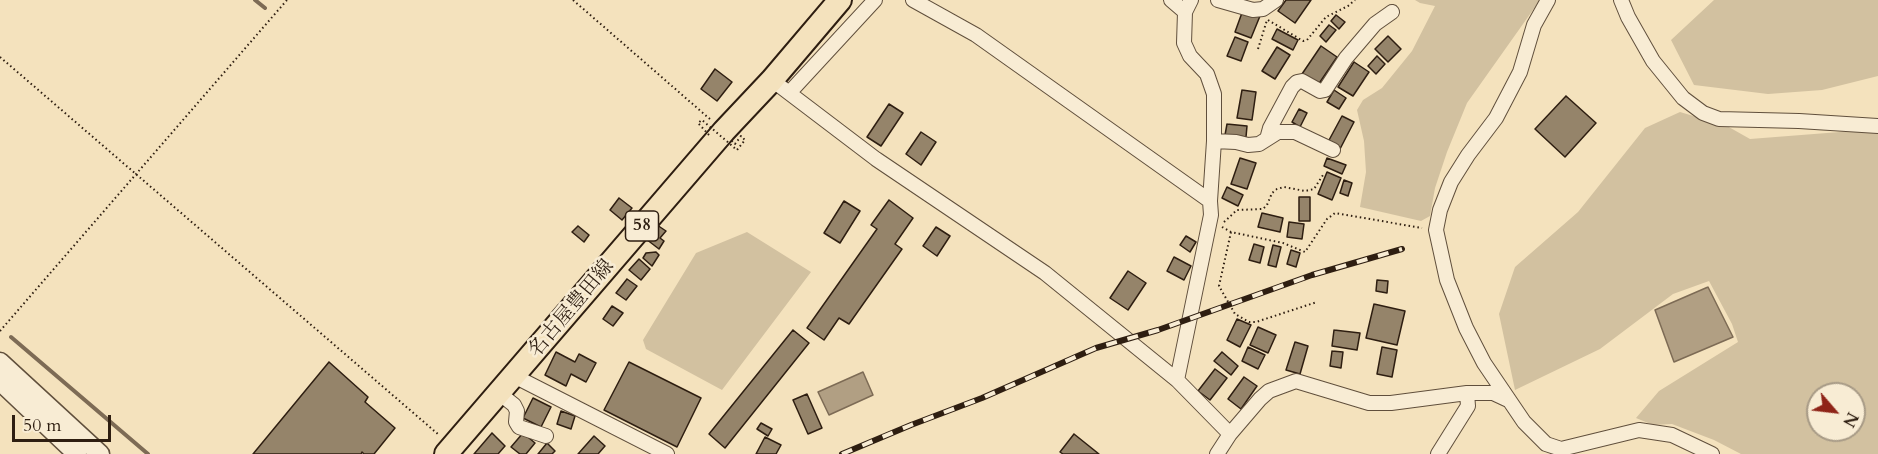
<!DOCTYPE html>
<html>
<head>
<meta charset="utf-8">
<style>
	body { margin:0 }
	#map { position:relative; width:1878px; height:454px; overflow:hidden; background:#f4e2bd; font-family:Cardo,serif }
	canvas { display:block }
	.north { position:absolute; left:1806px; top:382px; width:60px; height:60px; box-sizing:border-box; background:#f8ecd4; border:2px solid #a79a86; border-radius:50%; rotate:118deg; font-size:16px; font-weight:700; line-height:24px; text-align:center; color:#2e1e11 }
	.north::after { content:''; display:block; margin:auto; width:21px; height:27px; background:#8f2418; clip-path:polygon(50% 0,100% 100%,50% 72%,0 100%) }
	.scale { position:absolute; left:12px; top:415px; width:99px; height:27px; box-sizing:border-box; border:3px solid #2e1e11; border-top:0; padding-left:8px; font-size:18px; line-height:21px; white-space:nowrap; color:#2e1e11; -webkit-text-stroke:4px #f8ecd4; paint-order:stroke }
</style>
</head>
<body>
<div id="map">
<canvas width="1878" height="454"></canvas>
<div class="north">N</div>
<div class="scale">50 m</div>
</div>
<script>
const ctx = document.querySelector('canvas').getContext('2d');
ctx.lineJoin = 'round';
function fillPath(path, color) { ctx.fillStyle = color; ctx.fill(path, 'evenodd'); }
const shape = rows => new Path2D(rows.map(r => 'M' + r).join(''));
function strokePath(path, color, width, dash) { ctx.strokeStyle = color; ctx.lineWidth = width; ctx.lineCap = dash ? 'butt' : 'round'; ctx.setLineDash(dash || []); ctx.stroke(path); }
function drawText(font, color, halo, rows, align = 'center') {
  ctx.font = font + ' Cardo,"Noto Serif JP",serif'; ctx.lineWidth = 5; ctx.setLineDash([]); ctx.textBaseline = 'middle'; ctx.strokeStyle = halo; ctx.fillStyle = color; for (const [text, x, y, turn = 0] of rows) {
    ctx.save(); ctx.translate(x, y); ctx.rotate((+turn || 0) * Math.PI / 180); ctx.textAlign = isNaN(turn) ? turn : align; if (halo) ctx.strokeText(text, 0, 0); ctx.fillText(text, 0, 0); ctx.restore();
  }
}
fillPath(shape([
	[1415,0,1540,0,1467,103,1447,152,1435,188,1430,216,1421,221,1360,207,1366,172,1364,141,1357,110,1363,100,1382,88,1412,51,1435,6,1420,3],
	[1714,0,1878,0,1878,76,1822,90,1768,94,1694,85,1671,40],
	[1680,112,1727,126,1750,139,1878,129,1878,454,1741,454,1714,440,1672,424,1653,425,1636,418,1659,391,1738,342,1732,324,1709,281,1673,294,1600,349,1515,390,1499,314,1515,267,1578,212,1645,128],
	[1818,394,1854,394,1854,430,1818,430],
	[747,232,811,272,722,390,646,349,643,340,696,253]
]), '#d2c1a0');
const water = shape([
	[1708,287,1733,337,1674,362,1655,310,1708,287],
	[863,372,873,395,829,415,818,392,863,372]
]);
fillPath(water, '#b19f83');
strokePath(water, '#7d6b55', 1.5);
strokePath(shape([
	[255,0,265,8],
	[11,337,148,454]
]), '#7d6b55', 4);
const building = shape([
	[1286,0,1311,0,1295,23,1278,11,1286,0],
	[1243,10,1260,16,1251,38,1235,32,1243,10],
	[1336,15,1345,22,1339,29,1331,21,1336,15],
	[1329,25,1336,30,1326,42,1320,36,1329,25],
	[1277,29,1298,40,1293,50,1272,39,1277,29],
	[1388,36,1401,49,1388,62,1375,49,1388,36],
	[1235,37,1248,42,1241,61,1227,56,1235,37],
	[1321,46,1337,57,1318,85,1302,74,1321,46],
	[1277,47,1290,55,1275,79,1262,71,1277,47],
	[1377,56,1385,64,1376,74,1368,66,1377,56],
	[1354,62,1369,72,1353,96,1338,87,1354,62],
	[715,69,732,82,717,101,701,89,715,69],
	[1242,90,1256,92,1252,120,1237,118,1242,90],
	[1334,90,1346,98,1339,109,1327,102,1334,90],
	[1566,96,1596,123,1565,157,1535,129,1566,96],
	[889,104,903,113,881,146,867,137,889,104],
	[1299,109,1307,113,1300,127,1292,122,1299,109],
	[1342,116,1354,122,1340,149,1328,142,1342,116],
	[1227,124,1247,126,1246,137,1225,135,1227,124],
	[921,132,936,142,921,165,906,154,921,132],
	[1240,158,1256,163,1247,189,1231,184,1240,158],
	[1327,158,1346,165,1342,174,1324,166,1327,158],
	[1327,172,1341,178,1332,200,1318,194,1327,172],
	[1344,180,1352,183,1348,196,1340,193,1344,180],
	[1227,187,1243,195,1238,206,1222,198,1227,187],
	[1299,197,1310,197,1310,221,1299,221,1299,197],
	[619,198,632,208,622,220,610,210,619,198],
	[889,200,913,218,895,244,902,249,849,324,839,318,824,340,807,328,877,229,871,225,889,200],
	[844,201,860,211,840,243,824,233,844,201],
	[1262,213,1283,218,1280,232,1258,227,1262,213],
	[1289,222,1304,224,1302,239,1287,237,1289,222],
	[657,225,666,231,660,238,664,241,659,249,646,239,657,225],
	[578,226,589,235,584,242,572,232,578,226],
	[936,227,950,236,937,256,923,246,936,227],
	[1186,236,1196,242,1190,252,1180,245,1186,236],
	[1254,244,1264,247,1260,263,1249,260,1254,244],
	[1273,245,1281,247,1276,267,1268,265,1273,245],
	[1291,250,1300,253,1296,267,1287,264,1291,250],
	[656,252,659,255,652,266,643,258,646,253,656,252],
	[1174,257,1191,266,1184,280,1167,271,1174,257],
	[639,259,650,269,641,280,629,270,639,259],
	[1128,271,1146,283,1128,310,1110,298,1128,271],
	[627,279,637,286,626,300,616,293,627,279],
	[1377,280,1388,281,1387,293,1376,291,1377,280],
	[1374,304,1405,311,1397,345,1366,338,1374,304],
	[612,306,623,313,613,326,603,319,612,306],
	[1237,319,1251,325,1240,347,1227,340,1237,319],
	[1258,327,1276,335,1268,353,1250,345,1258,327],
	[793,330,809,343,725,448,709,434,793,330],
	[1334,330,1360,333,1357,350,1332,346,1334,330],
	[1295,342,1308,346,1300,374,1286,370,1295,342],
	[1248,347,1265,355,1258,369,1242,361,1248,347],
	[1382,347,1397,350,1392,377,1377,374,1382,347],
	[1332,351,1343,352,1341,368,1330,366,1332,351],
	[556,352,575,362,579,354,596,363,586,382,571,374,566,386,545,375,556,352],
	[1222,352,1238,366,1231,375,1214,361,1222,352],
	[329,362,368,397,365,402,395,428,374,454,364,454,362,452,361,454,253,454,329,362],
	[629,362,701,398,677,447,604,410,629,362],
	[1215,369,1227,378,1210,400,1198,391,1215,369],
	[1244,377,1257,386,1241,409,1228,399,1244,377],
	[807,394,822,428,808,434,793,400,807,394],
	[533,398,551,407,541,427,523,418,533,398],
	[561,411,575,416,571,429,557,424,561,411],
	[761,423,772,429,768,436,757,429,761,423],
	[492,433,505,446,498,454,474,454,492,433],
	[523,433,535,443,526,454,520,454,511,447,523,433],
	[1074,434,1099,454,1063,454,1060,452,1074,434],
	[594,436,605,446,598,454,578,454,594,436],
	[765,437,781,445,776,454,756,454,765,437],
	[547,443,555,451,552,454,538,454,547,443]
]);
fillPath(building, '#95846a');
strokePath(building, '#2e1e11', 1.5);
const minor = shape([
	[913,0,976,35,1210,201],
	[1171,0,1185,12],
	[1218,0,1253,10,1263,9,1276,0],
	[1548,0,1534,25,1520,72,1496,118,1468,155,1451,182,1440,210,1436,230,1447,280,1466,328,1484,363,1524,422,1546,444,1561,449,1639,430,1672,435,1712,454],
	[1621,0,1628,17,1653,61,1683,98,1703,113,1719,119,1799,121,1878,126],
	[772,80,876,159,1045,273,1177,380,1230,434],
	[790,92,875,0],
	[1267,139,1270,128,1292,87,1297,82,1302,81,1320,91,1325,90,1346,58,1375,24,1392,12],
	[1214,141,1236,142,1248,145,1259,144,1278,132,1295,132,1333,150],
	[514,376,667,454],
	[1177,380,1211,215,1210,201,1214,141,1214,94,1207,74,1190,56,1184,43,1185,12,1191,0],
	[499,393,514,405,517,411,516,422,519,427,546,436],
	[1217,454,1230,434,1260,399,1269,391,1296,381,1369,403,1391,403,1467,393,1493,393,1508,400],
	[1438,454,1468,406,1467,393]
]);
const tertiary = shape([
	[0,362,100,454],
	[0,381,77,454]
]);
const primary = shape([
	[446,454,724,131,772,80,840,0]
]);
strokePath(minor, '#604f3c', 16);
strokePath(tertiary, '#604f3c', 21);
strokePath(primary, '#2e1e11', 26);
strokePath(shape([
	[573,0,711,120],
	[1268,20,1303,41,1307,40,1326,17,1348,6,1355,0],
	[1258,49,1267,20],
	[0,57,439,435],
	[1224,222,1237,210,1263,209,1267,205,1272,193,1277,189,1284,187,1305,191,1314,189,1323,175],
	[1222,227,1231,232,1283,243,1305,252,1327,219,1335,213,1422,228],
	[1231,232,1219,286,1235,314,1249,322,1256,322,1317,302],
	[0,331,287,0]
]), '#2e1e11', 2, [1.5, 3]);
strokePath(minor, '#f8ecd4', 14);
strokePath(tertiary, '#f8ecd4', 18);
strokePath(primary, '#f4e2bd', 22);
const rail = shape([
	[842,454,911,425,982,398,1096,348,1158,330,1312,275,1402,249]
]);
strokePath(rail, '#2e1e11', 6);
strokePath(rail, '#f8ecd4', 4, [11]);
strokePath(shape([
	[709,135,698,123,702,120,737,150,745,140,741,136,735,144,731,140]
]), '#2e1e11', 2, [1.5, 3]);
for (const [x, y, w] of [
	[642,226,33]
]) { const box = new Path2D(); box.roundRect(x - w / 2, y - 15, w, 30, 4.5); ctx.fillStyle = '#f8ecd4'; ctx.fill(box); strokePath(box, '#2e1e11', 1.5); }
drawText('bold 18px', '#2e1e11', null, [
	["58",642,226]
]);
drawText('20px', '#2e1e11', '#f8ecd4', [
	["名古屋豊田線",572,309,-50]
]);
</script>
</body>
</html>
